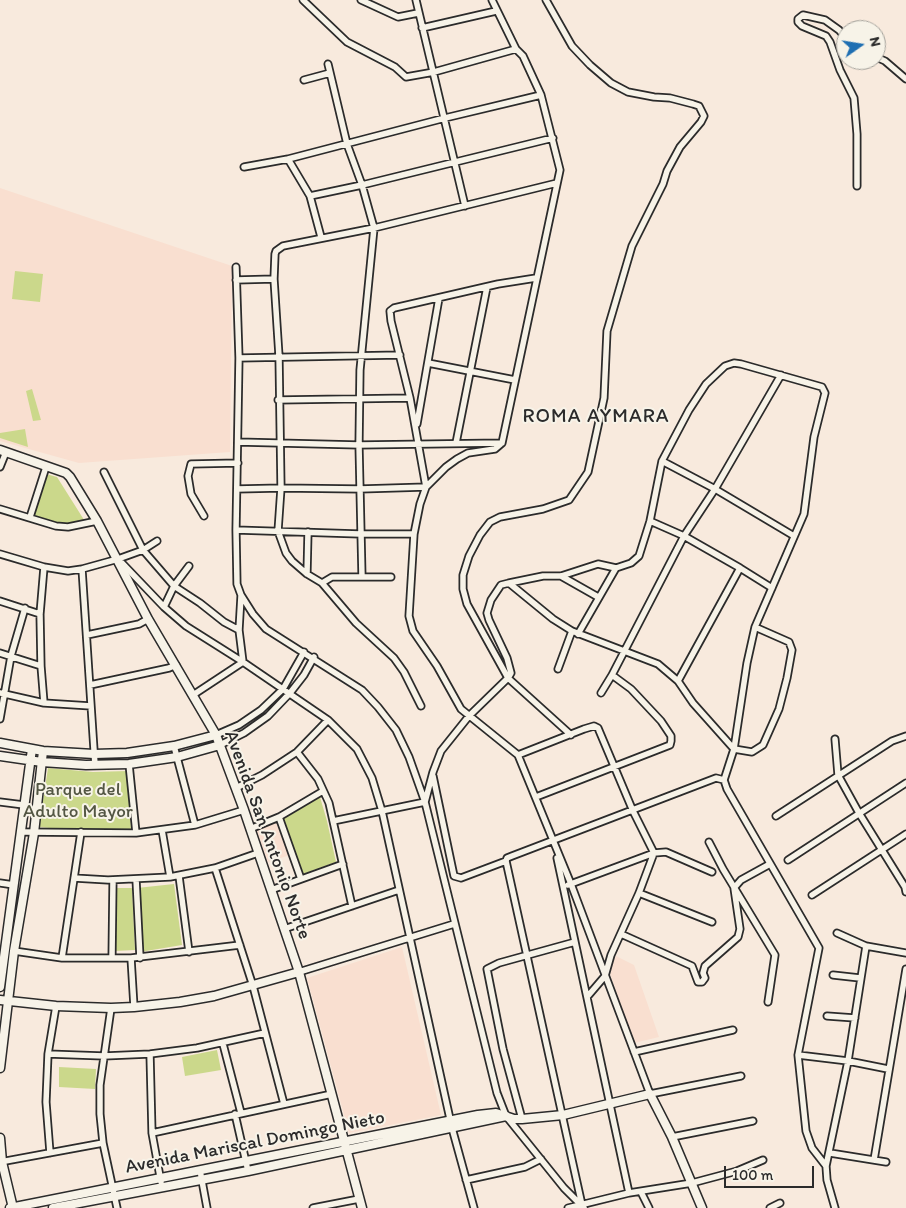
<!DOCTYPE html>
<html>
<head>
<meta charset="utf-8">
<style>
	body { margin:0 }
	#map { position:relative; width:906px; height:1208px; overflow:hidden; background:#f8eadd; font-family:Itim,sans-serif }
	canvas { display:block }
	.north { position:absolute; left:836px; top:20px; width:50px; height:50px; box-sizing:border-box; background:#f7f3e8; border:1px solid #a5a39c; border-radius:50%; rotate:77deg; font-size:14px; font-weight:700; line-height:20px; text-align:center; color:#2b2b2b }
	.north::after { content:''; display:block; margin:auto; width:18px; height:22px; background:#1f6fb2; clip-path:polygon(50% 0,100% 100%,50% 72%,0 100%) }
	.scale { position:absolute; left:724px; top:1166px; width:90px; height:22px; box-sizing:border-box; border:2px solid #2b2b2b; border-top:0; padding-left:6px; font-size:15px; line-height:18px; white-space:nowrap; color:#2b2b2b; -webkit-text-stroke:4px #f7f3e8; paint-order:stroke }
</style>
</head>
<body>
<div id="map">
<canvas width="906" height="1208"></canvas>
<div class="north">N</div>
<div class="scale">100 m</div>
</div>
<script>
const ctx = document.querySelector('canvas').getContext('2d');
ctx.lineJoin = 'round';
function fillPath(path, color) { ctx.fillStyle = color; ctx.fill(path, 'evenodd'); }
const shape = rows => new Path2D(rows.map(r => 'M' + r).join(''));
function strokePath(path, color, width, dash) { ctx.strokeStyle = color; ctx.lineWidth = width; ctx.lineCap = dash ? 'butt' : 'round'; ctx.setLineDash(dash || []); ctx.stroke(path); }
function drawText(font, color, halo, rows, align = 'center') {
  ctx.font = font + ' Itim,sans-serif'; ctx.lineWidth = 4; ctx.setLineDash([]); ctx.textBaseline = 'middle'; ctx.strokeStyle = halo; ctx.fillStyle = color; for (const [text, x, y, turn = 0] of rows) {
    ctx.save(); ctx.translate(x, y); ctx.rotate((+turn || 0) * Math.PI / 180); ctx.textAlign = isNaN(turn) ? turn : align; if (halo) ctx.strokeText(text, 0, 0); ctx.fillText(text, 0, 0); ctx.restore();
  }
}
fillPath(shape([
	[0,188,232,266,230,452,79,463,0,441],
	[277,821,290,855,268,862,256,828],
	[402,947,441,1115,349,1133,307,978],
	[616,956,634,965,659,1037,634,1043,608,968]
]), '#f9dfd0');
fillPath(shape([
	[15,271,43,274,40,302,12,299],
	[32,389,41,420,33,421,26,391],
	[25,429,28,447,0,438,0,433],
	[46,474,57,477,86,523,61,526,32,516],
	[48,768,93,772,128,771,131,830,82,831,39,827],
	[320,797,327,821,336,862,303,874,283,818],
	[174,884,182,945,140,952,137,888],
	[114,888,132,888,135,950,115,951],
	[217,1050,221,1070,185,1076,182,1057],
	[59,1067,96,1069,95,1089,59,1087]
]), '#cbd88b');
const street = shape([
	[303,0,347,42,395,67,406,77,434,72,516,49],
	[361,0,398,17,418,13],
	[416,0,465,206],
	[492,0,516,49,523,56,541,95,560,170,502,443,495,449,468,453,457,459,446,467,426,487,420,504,414,534,409,616,413,631,437,666,461,709,518,755,571,884,650,1094,741,1076],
	[546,0,572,46,590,65,611,83,628,92,654,97,670,98,693,104,699,106,704,116,701,122,680,147,667,171,663,184,632,246,607,331,604,398,588,472,569,500,543,509,500,517,490,522,480,535,469,556,463,575,463,589,467,604,508,678,571,735],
	[422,28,496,11],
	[846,38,839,30,825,20,803,15,798,19,798,22,802,26,826,36,830,42,840,70,854,98,857,134,857,186],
	[876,57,885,61,906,79],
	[328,64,347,144,362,185,374,228,360,370,359,445,362,577],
	[304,80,330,73],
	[288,159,310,196,321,237],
	[244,167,288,159,445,118,541,95],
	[310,196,362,185,553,138],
	[236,267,239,358,236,530,237,584,241,595,253,614,266,629,362,690,378,707,396,730,409,757,425,802,497,1093,506,1116,564,1188,584,1208],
	[274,279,275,254,276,251,283,246,374,228,557,183],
	[236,280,274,279,279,356,281,488,278,531,286,553,292,561,307,574,322,583,332,577,391,577],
	[239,358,400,355],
	[428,363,515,380],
	[278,400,410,398],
	[417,424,439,298],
	[238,442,359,445,502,443],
	[456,443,487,287],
	[662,461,715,489,794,536],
	[0,467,6,452],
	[104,472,143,550,174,586,200,603,224,622,239,630],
	[426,487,410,398,391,321,390,311,394,308,498,284,536,278],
	[237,489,281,488,360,489,426,487],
	[0,509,56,526,68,527,97,521],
	[204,516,191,494,188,476,191,464,238,463],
	[30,517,46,467],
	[236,530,360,534,414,534],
	[0,554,44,567,68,571,82,569,118,559,143,550,157,541],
	[120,561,164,607,186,626,243,662,239,630,241,596],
	[44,567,40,614,41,666,44,703],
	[740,568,772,588],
	[82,569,95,765],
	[307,574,308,532],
	[561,576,598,597],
	[322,583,356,623,394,658,404,672,421,706],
	[0,601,40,614],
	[164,607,174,586,189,566],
	[755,627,789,642,792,650,787,678,779,709,763,745,752,752,734,749,693,703,678,681,658,664,572,631,553,619,509,583,543,576,561,576,598,564,616,568,631,563,639,556,650,521,662,461,689,410,706,384,725,366,734,363,741,364,822,387,825,393,814,437,804,514,755,627,747,663,734,749,724,780,727,789,819,948,798,1055,806,1131,812,1148,826,1166],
	[578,634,616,568],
	[87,635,139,624,148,619],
	[0,653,41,666],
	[558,669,572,631],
	[678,681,740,568,684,536,715,489,781,375],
	[90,685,169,668,176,665],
	[0,693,44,703,91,706],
	[601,693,612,675],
	[193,695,243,662,328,720,357,749,372,778,382,811,452,1128,474,1208],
	[0,719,11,656,25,608],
	[216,735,239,725,261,710,283,689,304,652],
	[835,739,838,775,859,813,905,887,906,892],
	[220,745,244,733,268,716,290,693,304,675,314,657],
	[174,746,195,825],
	[297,752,318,779,329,803,352,906],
	[518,755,584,729,594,726,598,728,633,811,654,853,639,893,611,955,605,976,587,997],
	[129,764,136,833],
	[433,776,454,876,461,878,506,861],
	[236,788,262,775,297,752,328,720],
	[536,797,670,745,671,741,671,736,661,721,631,689,612,675,684,536,650,521],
	[0,802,24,805],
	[776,816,892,741,906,736],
	[279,817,301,879],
	[333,821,425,802,433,772,441,751,469,716,508,678,511,673,507,658,489,620,487,613,491,600,501,585,509,583],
	[250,829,279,817,323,791],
	[162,830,170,877],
	[22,832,136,833,195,825,244,810],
	[709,842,723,869,775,955,768,1002],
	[557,858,629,1193],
	[788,860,906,783],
	[215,868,253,986,284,1104],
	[179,876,189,952],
	[74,878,108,880,170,877,215,868,258,853],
	[136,879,140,958],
	[0,883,14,885],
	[568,885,654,853,666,852,712,872],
	[271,890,343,864],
	[639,893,712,922],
	[812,895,906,834],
	[284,929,399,890],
	[837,933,866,946,906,953],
	[621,934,692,966,698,982,702,982,705,978,703,973,705,966,738,937,740,929,734,888,741,880,770,864],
	[14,951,62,958,131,958,240,945],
	[62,958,81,832],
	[112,958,113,880],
	[131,958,134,1007],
	[299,972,454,924],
	[833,975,860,978],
	[111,1008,100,1085,100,1114,103,1143,117,1208],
	[827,1016,855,1018],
	[223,1044,241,1113],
	[634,1052,733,1030],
	[48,1054,104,1056,150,1054,197,1048,265,1033],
	[150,1054,152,1133,161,1182],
	[798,1055,848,1061,888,1069],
	[235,1114,248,1171],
	[522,1119,503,1049,487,969,499,963,575,942],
	[152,1133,332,1094],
	[672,1137,753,1121],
	[50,1153,46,1102,48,1054,56,1006],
	[830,1153,886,1162],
	[874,1160,906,969],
	[0,1162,103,1143],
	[200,1170,207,1208],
	[466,1180,525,1167,541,1159],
	[641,1192,649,1208],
	[582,1205,506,861,507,858,512,856,716,778,724,780],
	[313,1208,359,1199],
	[568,1208,629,1193,692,1183,737,1171,763,1160],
	[770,1208,780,1203],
	[835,1208,827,1180,826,1166,848,1061,866,946]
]);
const secondary = shape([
	[0,450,66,473,70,477,97,521,148,619,216,735,244,810,299,972,362,1208],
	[0,743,43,751,94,754,127,753,174,746,216,735],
	[0,756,42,762,86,765,129,764,177,757,220,745],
	[0,987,32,749],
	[0,1000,56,1006,111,1008,134,1007,180,1002,214,996,299,972],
	[0,1068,14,951,34,833,43,751],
	[0,1138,2,1162,13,1208],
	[10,1208,478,1115,496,1113,514,1119,522,1119,563,1115,650,1094,672,1137,702,1208],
	[53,1208,248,1171,506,1116]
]);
strokePath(street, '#2b2b2b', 9);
strokePath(secondary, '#2b2b2b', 11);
strokePath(street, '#f7f3e8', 5.5);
strokePath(secondary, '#f7f3e8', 8);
drawText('19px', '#535643', '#f7f3e8', [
	["Parque del",78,790],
	["Adulto Mayor",78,812]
]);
drawText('19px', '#2b2b2b', '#f7f3e8', [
	["Avenida San Antonio Norte",267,835,70],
	["Avenida Mariscal Domingo Nieto",255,1143,-11]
]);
ctx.letterSpacing = '1px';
drawText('20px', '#2b2b2b', '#f7f3e8', [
	["ROMA AYMARA",596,417]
]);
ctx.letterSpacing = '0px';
</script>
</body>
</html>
